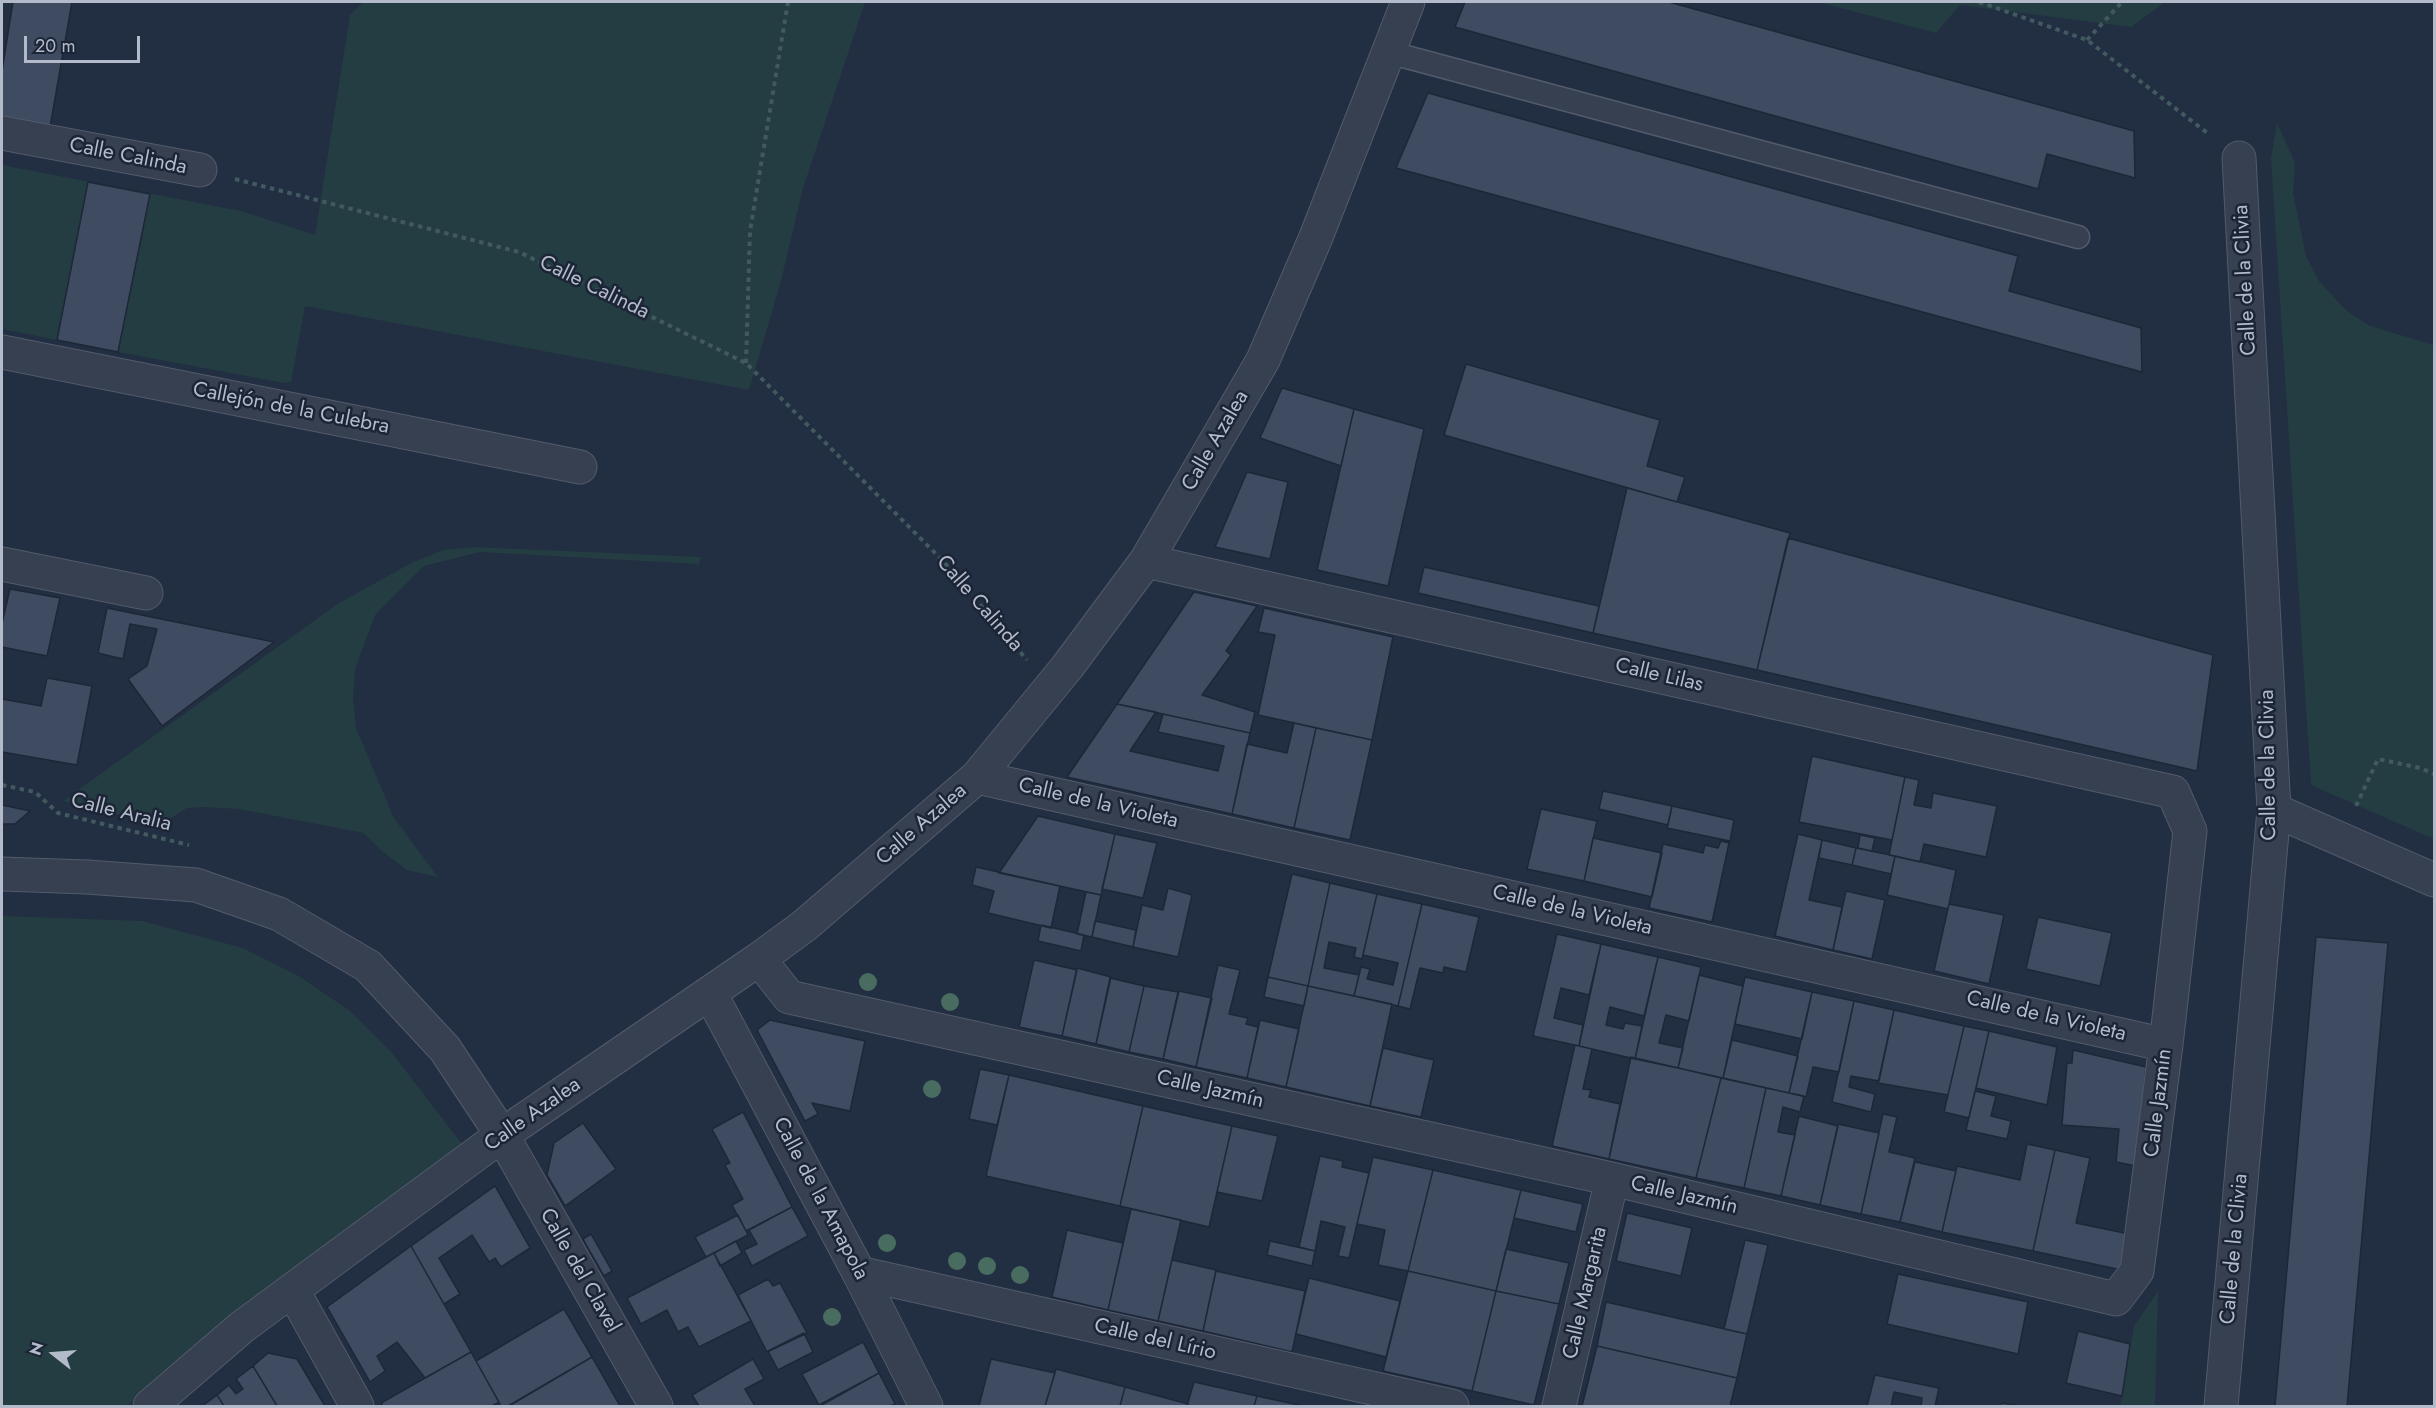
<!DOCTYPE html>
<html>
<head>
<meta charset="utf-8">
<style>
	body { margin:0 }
	#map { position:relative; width:2436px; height:1408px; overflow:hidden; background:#222e41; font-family:Jost,sans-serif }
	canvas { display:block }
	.frame { position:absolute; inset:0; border:3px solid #b3bbcb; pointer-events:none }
	.north { position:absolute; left:24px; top:1324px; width:60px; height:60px; -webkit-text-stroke:4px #1c2536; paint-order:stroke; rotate:287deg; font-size:16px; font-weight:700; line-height:24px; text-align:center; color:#b3bbcb }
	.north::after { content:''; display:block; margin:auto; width:21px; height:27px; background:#b3bbcb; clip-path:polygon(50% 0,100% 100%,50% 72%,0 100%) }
	.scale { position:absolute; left:24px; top:36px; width:116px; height:27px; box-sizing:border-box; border:3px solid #b3bbcb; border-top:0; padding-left:8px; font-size:18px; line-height:21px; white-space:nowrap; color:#b3bbcb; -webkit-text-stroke:4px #1c2536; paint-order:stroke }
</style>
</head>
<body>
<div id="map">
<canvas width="2436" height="1408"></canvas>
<div class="frame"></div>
<div class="north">N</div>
<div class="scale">20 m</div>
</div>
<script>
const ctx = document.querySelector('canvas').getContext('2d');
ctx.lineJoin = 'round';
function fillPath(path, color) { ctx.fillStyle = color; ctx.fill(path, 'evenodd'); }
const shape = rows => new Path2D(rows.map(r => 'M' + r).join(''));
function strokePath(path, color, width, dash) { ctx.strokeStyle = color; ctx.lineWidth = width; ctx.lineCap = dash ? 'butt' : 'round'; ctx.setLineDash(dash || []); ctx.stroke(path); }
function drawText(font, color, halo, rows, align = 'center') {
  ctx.font = font + ' Jost,sans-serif'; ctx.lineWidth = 5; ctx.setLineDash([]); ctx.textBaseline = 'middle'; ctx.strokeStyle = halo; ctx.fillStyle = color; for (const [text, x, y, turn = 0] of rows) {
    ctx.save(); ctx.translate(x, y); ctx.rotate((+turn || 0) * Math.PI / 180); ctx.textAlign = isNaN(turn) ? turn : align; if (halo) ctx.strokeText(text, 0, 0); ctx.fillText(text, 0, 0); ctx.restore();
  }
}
fillPath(shape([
	[363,2,865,2,803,188,781,281,749,390,305,306,291,382,284,383,118,352,150,194,89,182,57,340,2,329,2,165,241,211,315,235,350,15],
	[1818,2,2165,2,2131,27,1960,5,1936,33],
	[2277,123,2295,163,2293,193,2306,256,2319,281,2347,311,2370,326,2434,345,2434,839,2311,785,2271,158],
	[474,547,701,557,699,564,480,552,424,566,375,615,355,669,353,697,356,728,394,818,438,877,407,870,383,852,364,833,239,809,204,807,187,808,160,825,63,801,336,605,411,563,444,550],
	[2,916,142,921,243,948,297,975,349,1010,392,1053,462,1144,270,1287,126,1406,2,1406],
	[2158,1291,2155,1406,2120,1406,2134,1326]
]), '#243d42');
const building = shape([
	[13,2,72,2,50,127,2,119,2,71,13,2],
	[1465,2,1669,2,2134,131,2135,178,2047,154,2038,189,1455,27,1465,2],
	[1428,93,2018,256,2009,291,2141,328,2142,372,1396,168,1428,93],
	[88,182,150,194,118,352,57,340,88,182],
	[1466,364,1660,420,1647,466,1685,477,1677,502,1444,435,1466,364],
	[1282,388,1354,409,1341,466,1260,438,1282,388],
	[1354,409,1424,429,1388,586,1317,570,1354,409],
	[1247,472,1288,482,1270,559,1215,547,1247,472],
	[1627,488,1790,533,1757,670,1593,633,1627,488],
	[1788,538,2213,655,2197,771,1757,670,1788,538],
	[1424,567,1599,606,1593,633,1418,593,1424,567],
	[10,589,60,598,47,656,2,647,2,623,10,589],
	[1194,592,1257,606,1226,651,1231,655,1202,695,1255,712,1250,733,1117,704,1194,592],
	[107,608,274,642,162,726,128,679,147,666,157,629,130,624,123,659,98,653,107,608],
	[1264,608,1393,637,1372,740,1258,715,1275,635,1258,632,1264,608],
	[47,678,92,686,77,765,2,752,2,699,41,706,47,678],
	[1117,704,1156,712,1130,751,1218,771,1224,746,1158,732,1163,714,1250,733,1232,814,1067,777,1117,704],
	[1294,723,1316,728,1294,828,1232,814,1247,744,1287,753,1294,723],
	[1316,728,1372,740,1350,840,1294,828,1316,728],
	[1812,756,1905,777,1892,840,1799,822,1812,756],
	[1905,777,1919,780,1914,805,1931,808,1933,793,1997,806,1986,857,1924,844,1920,862,1889,855,1905,777],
	[1603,791,1672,806,1668,825,1599,809,1603,791],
	[2,805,30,811,15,824,2,824,2,805],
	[1672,806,1734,820,1730,841,1667,828,1672,806],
	[1541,809,1597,821,1584,881,1527,869,1541,809],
	[1038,816,1115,834,1101,895,999,873,1038,816],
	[1115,834,1157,843,1143,898,1102,889,1115,834],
	[1798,834,1822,840,1809,900,1842,907,1833,950,1775,936,1798,834],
	[1860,835,1875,838,1872,851,1858,848,1860,835],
	[1593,838,1662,853,1652,897,1584,881,1593,838],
	[1822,840,1856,848,1852,865,1819,858,1822,840],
	[1721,841,1729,843,1712,922,1649,908,1663,844,1703,853,1705,845,1718,848,1721,841],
	[1856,848,1895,856,1891,874,1852,865,1856,848],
	[1895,856,1956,870,1948,909,1887,895,1895,856],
	[976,867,1060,886,1051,928,988,913,994,891,972,885,976,867],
	[1292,874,1330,883,1308,986,1268,977,1292,874],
	[1330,883,1377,894,1362,959,1354,957,1356,948,1329,942,1324,968,1359,975,1354,996,1308,986,1330,883],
	[1168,888,1192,895,1178,957,1133,947,1142,905,1163,910,1168,888],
	[1846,891,1885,900,1872,959,1833,950,1846,891],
	[1086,892,1101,895,1092,937,1077,934,1086,892],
	[1377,894,1422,904,1398,1006,1354,996,1361,967,1370,969,1367,979,1393,985,1398,963,1363,955,1377,894],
	[1422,904,1479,917,1466,972,1444,967,1443,973,1420,968,1410,1009,1398,1006,1422,904],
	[1949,904,2004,915,1989,984,1934,971,1949,904],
	[2038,917,2112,933,2100,986,2026,969,2038,917],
	[1095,921,1136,930,1133,947,1092,937,1095,921],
	[1041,925,1084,935,1081,951,1038,941,1041,925],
	[1557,934,1601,944,1589,995,1561,988,1554,1018,1583,1025,1579,1046,1533,1036,1557,934],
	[2316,937,2388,943,2347,1406,2275,1406,2316,937],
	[1601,944,1658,957,1644,1016,1610,1007,1606,1025,1623,1029,1625,1023,1642,1026,1635,1059,1579,1046,1601,944],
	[1658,957,1701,967,1689,1021,1666,1015,1659,1043,1683,1048,1678,1068,1635,1059,1658,957],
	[1034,960,1077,970,1062,1036,1019,1027,1034,960],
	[1218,965,1240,970,1229,1014,1248,1018,1246,1024,1258,1027,1247,1078,1196,1067,1218,965],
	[1077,968,1111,977,1096,1044,1062,1036,1077,968],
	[1699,975,1743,986,1723,1078,1678,1068,1699,975],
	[1268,977,1308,986,1304,1006,1264,997,1268,977],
	[1745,977,1812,992,1802,1039,1735,1024,1745,977],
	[1110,978,1144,986,1129,1052,1096,1044,1110,978],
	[1144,986,1178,992,1163,1059,1129,1052,1144,986],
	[1308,986,1392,1004,1370,1106,1286,1087,1308,986],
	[1179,991,1212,998,1196,1067,1163,1059,1179,991],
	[1812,992,1854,1001,1839,1072,1813,1067,1806,1097,1789,1093,1812,992],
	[1854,1001,1894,1010,1879,1081,1851,1076,1849,1087,1875,1094,1871,1112,1832,1102,1854,1001],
	[1894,1010,1964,1026,1948,1095,1878,1083,1894,1010],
	[770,1020,865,1041,850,1111,812,1103,818,1114,805,1121,757,1030,770,1020],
	[1260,1020,1299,1029,1286,1087,1247,1078,1260,1020],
	[1964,1026,1989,1031,1969,1118,1944,1112,1964,1026],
	[1989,1031,2057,1047,2047,1105,1976,1088,1989,1031],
	[1732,1040,1798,1056,1789,1093,1723,1078,1732,1040],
	[1575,1045,1592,1049,1583,1089,1591,1090,1589,1097,1620,1104,1609,1159,1552,1146,1575,1045],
	[1383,1048,1434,1060,1421,1117,1370,1106,1383,1048],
	[2073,1050,2146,1067,2136,1166,2116,1162,2119,1129,2062,1125,2067,1063,2072,1063,2073,1050],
	[1631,1057,1721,1078,1696,1178,1609,1159,1631,1057],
	[980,1069,1009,1075,997,1125,969,1119,980,1069],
	[1009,1075,1143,1106,1120,1206,986,1176,1009,1075],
	[1721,1078,1766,1088,1744,1188,1696,1178,1721,1078],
	[1766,1088,1804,1096,1800,1112,1783,1107,1778,1132,1795,1135,1781,1196,1744,1188,1766,1088],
	[1975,1091,1996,1096,1991,1116,2011,1121,2007,1139,1966,1130,1975,1091],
	[1143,1106,1232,1126,1209,1227,1120,1206,1143,1106],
	[743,1112,792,1207,746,1231,732,1205,743,1199,725,1165,730,1163,712,1129,743,1112],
	[1883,1114,1897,1117,1889,1152,1915,1158,1900,1222,1861,1214,1883,1114],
	[1799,1116,1838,1126,1820,1205,1781,1196,1799,1116],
	[583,1123,616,1169,565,1206,547,1175,554,1143,583,1123],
	[1838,1124,1879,1133,1861,1214,1820,1205,1838,1124],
	[1232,1126,1278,1136,1262,1201,1217,1192,1232,1126],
	[2027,1144,2055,1150,2033,1251,1942,1232,1957,1166,2020,1180,2027,1144],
	[2055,1150,2090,1158,2076,1223,2134,1235,2131,1272,2033,1251,2055,1150],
	[1320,1156,1343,1161,1342,1167,1369,1173,1349,1258,1338,1256,1345,1227,1321,1221,1315,1251,1299,1247,1320,1156],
	[1373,1157,1433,1170,1408,1271,1378,1265,1385,1230,1357,1224,1373,1157],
	[1915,1162,1956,1171,1942,1232,1900,1222,1915,1162],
	[1433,1170,1521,1190,1496,1291,1408,1271,1433,1170],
	[495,1186,530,1248,501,1267,495,1258,489,1262,472,1235,439,1258,460,1294,444,1304,411,1246,495,1186],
	[1521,1190,1583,1204,1576,1232,1514,1218,1521,1190],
	[792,1207,808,1236,752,1266,744,1250,757,1244,749,1230,792,1207],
	[1131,1209,1181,1220,1158,1321,1108,1310,1131,1209],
	[1627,1213,1692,1228,1681,1276,1616,1261,1627,1213],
	[738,1215,748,1235,706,1257,695,1237,738,1215],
	[1067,1230,1123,1243,1108,1310,1052,1297,1067,1230],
	[591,1234,612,1271,604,1276,583,1239,591,1234],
	[1745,1240,1768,1245,1747,1334,1724,1329,1745,1240],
	[736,1241,742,1253,720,1266,714,1253,736,1241],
	[1270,1241,1315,1251,1312,1266,1267,1255,1270,1241],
	[411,1246,471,1352,425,1378,397,1342,377,1356,385,1371,370,1382,327,1307,411,1246],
	[1506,1249,1569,1263,1559,1304,1496,1291,1506,1249],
	[714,1253,751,1321,699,1347,688,1327,678,1332,667,1310,641,1324,627,1298,714,1253],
	[1172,1260,1216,1270,1203,1331,1158,1321,1172,1260],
	[1216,1271,1305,1291,1292,1352,1203,1331,1216,1271],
	[1408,1271,1496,1291,1472,1391,1383,1371,1408,1271],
	[1898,1274,2028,1302,2018,1354,1887,1324,1898,1274],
	[1309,1278,1400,1301,1386,1357,1296,1334,1309,1278],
	[768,1279,773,1286,780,1283,807,1333,767,1352,738,1295,768,1279],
	[1496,1291,1559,1304,1534,1405,1472,1391,1496,1291],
	[1606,1302,1747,1334,1737,1378,1597,1346,1606,1302],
	[564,1309,592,1357,508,1406,501,1406,476,1361,564,1309],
	[2078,1331,2130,1344,2122,1396,2066,1383,2078,1331],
	[804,1333,813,1352,778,1370,768,1351,804,1333],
	[863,1342,879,1373,819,1405,802,1374,863,1342],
	[1597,1346,1737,1378,1730,1406,1582,1406,1597,1346],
	[471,1352,499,1402,492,1406,383,1406,381,1403,471,1352],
	[268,1353,297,1359,325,1406,277,1406,253,1366,268,1353],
	[592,1357,620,1406,508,1406,509,1406,592,1357],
	[753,1359,764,1379,745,1389,755,1406,699,1406,692,1395,753,1359],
	[991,1359,1055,1373,1045,1406,979,1406,991,1359],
	[253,1366,277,1406,224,1406,217,1395,229,1385,236,1394,243,1389,236,1379,253,1366],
	[1056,1369,1125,1387,1120,1406,1045,1406,1056,1369],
	[879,1373,895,1404,890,1406,820,1406,879,1373],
	[1875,1375,1939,1388,1935,1406,1921,1406,1922,1398,1894,1392,1891,1406,1867,1406,1875,1375],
	[1194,1382,1257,1396,1254,1406,1187,1406,1194,1382],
	[1125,1387,1188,1404,1187,1406,1120,1406,1125,1387],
	[217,1395,224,1406,203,1406,205,1404,217,1395],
	[1257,1396,1294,1404,1304,1406,1254,1406,1257,1396],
	[2002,1403,2019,1406,2001,1406,2002,1403]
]);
fillPath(building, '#3e4b61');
strokePath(building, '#1e2738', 1.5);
const service = shape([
	[1388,52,2078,237]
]);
const minor = shape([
	[2,133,200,170],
	[2,352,580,467],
	[2,564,146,593],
	[977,777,2166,1045],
	[2274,810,2434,880],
	[2,874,87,877,196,885,279,914,368,966,445,1049,502,1135,656,1406],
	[759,959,789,997,1612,1179,2116,1299,2137,1271,2166,1045,2190,831,2173,792,1146,561],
	[710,993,859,1273,926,1406],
	[859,1273,1452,1406],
	[293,1291,357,1406],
	[150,1406,242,1327,502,1135,759,959,804,926,977,777,1068,666,1146,561,1263,360,1316,237,1408,2],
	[1559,1406,1612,1179],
	[2221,1406,2274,810,2239,158]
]);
strokePath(service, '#525b6b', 25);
strokePath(minor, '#525b6b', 35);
strokePath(shape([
	[1979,2,2087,40,2210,135],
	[2087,40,2122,2],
	[235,179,519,252,746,363,942,560,1027,660],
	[746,363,750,231,788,2],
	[2,785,35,792,58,813,189,845],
	[2356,806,2378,759,2420,768,2434,774]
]), '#425a5f', 4, [4.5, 4.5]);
strokePath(service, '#374051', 22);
strokePath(minor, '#374051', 33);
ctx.fillStyle = '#486c5f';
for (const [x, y] of [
	[868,982],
	[950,1002],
	[932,1089],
	[887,1243],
	[957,1261],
	[987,1266],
	[1020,1275],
	[832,1317]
]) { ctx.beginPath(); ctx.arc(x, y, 9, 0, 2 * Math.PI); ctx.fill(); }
drawText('21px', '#b3bbcb', '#1c2536', [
	["Calle Calinda",128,157,11],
	["Calle de la Clivia",2246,280,-93],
	["Calle Calinda",594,288,26],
	["Callejón de la Culebra",291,409,11],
	["Calle Azalea",1216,441,-60],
	["Calle Calinda",979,604,49],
	["Calle Lilas",1659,676,13],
	["Calle de la Clivia",2269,765,-91],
	["Calle de la Violeta",1098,804,13],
	["Calle Aralia",121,813,14],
	["Calle Azalea",922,825,-41],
	["Calle de la Violeta",1572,911,13],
	["Calle de la Violeta",2046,1017,13],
	["Calle Jazmín",1210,1090,13],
	["Calle Jazmín",2159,1103,-83],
	["Calle Azalea",533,1115,-35],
	["Calle Jazmín",1684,1196,13],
	["Calle de la Amapola",820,1199,62],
	["Calle de la Clivia",2235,1249,-85],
	["Calle del Clavel",579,1271,60],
	["Calle Margarita",1586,1293,-77],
	["Calle del Lírio",1155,1340,13]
]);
</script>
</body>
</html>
